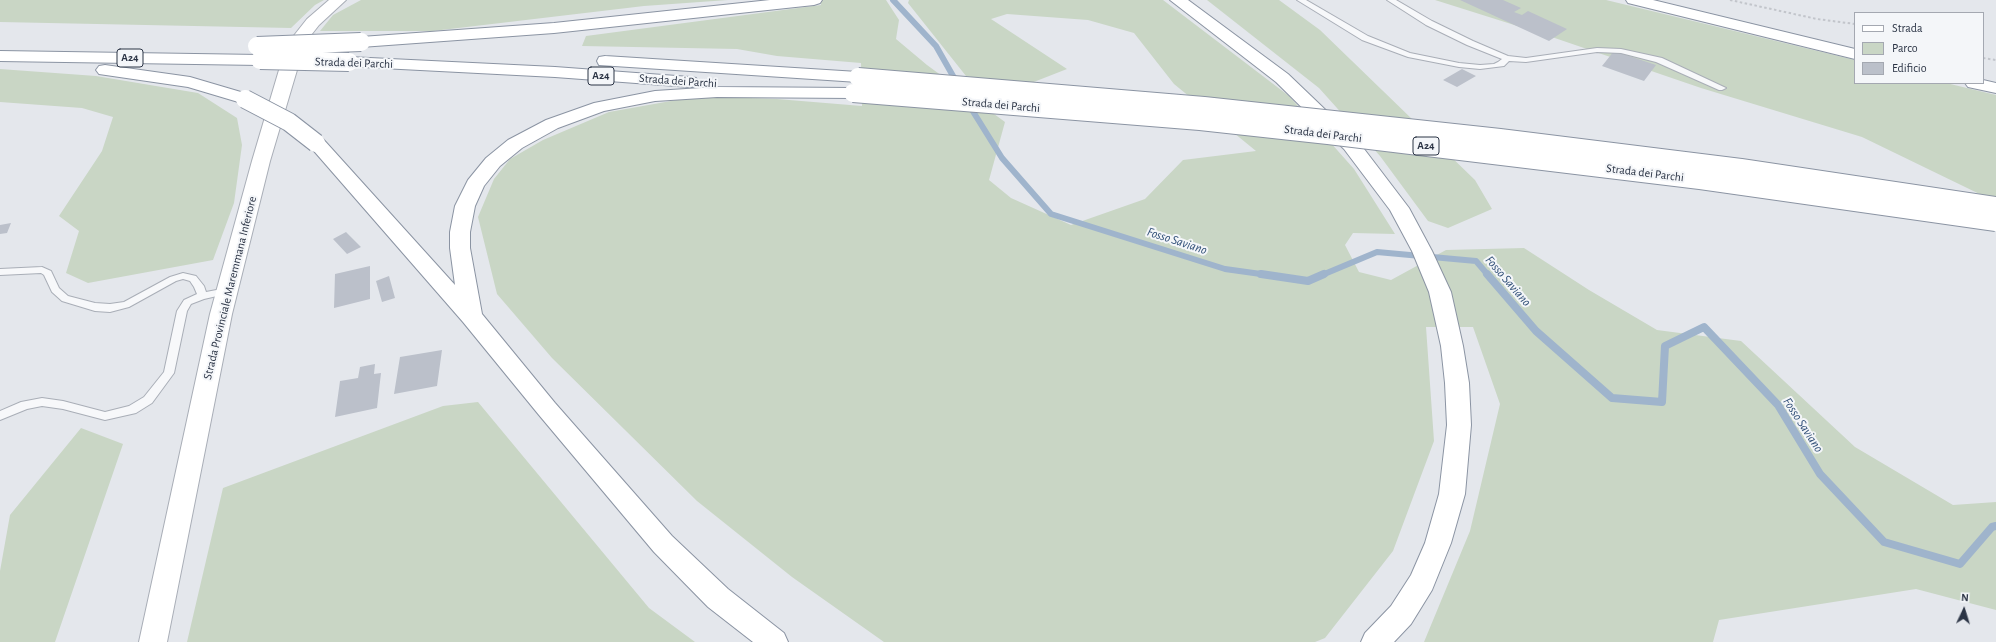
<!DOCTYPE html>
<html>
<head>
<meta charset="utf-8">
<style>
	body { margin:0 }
	#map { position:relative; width:1996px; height:642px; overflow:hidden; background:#e4e7ec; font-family:"Alegreya Sans",sans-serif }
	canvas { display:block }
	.legend { position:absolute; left:1854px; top:12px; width:130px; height:72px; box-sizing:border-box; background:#f4f6f9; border:1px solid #a4a8b1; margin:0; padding:5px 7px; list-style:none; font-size:12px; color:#2b3445 }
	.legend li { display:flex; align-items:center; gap:8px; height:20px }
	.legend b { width:20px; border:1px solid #a4a8b1 }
	.north { position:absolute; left:1944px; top:590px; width:40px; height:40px; -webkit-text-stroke:3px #f4f6f9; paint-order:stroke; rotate:4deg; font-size:11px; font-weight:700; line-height:16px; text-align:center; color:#2b3445 }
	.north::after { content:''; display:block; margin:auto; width:14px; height:18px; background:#2b3445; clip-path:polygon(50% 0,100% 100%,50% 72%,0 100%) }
</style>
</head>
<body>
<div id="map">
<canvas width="1996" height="642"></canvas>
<ul class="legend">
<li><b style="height:5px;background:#fff"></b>Strada</li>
<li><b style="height:11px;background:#c9d6c5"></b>Parco</li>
<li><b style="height:11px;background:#bbc0ca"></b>Edificio</li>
</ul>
<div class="north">N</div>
</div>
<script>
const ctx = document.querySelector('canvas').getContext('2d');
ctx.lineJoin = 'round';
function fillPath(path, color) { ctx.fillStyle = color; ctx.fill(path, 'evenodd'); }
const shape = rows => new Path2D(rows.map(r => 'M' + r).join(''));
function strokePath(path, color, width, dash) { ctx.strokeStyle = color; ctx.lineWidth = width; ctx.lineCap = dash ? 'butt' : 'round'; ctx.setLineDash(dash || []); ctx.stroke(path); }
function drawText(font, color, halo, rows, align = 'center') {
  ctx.font = font + ' "Alegreya Sans",sans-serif'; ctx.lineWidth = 4; ctx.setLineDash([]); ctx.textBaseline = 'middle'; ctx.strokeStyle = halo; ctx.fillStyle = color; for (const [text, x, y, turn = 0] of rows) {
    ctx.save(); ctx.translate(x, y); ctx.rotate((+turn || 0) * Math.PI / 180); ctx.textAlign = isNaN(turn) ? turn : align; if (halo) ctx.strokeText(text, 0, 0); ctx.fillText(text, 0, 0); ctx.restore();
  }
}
fillPath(shape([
	[0,0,324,0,315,5,291,28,0,22],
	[361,0,728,0,644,6,433,31,320,31,333,15],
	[820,0,886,0,899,20,896,39,927,65,1005,122,989,180,1011,198,1071,225,1145,199,1183,160,1256,151,1174,84,1134,33,1088,20,1007,14,991,19,1067,69,1021,87,966,76,908,3,909,0,1163,0,1289,96,1354,169,1395,234,1353,233,1345,245,1359,272,1391,280,1446,250,1524,248,1589,290,1657,330,1741,341,1855,447,1953,505,1996,502,1996,610,1916,589,1719,620,1713,642,1424,642,1470,531,1500,404,1473,327,1426,327,1434,441,1393,551,1325,638,1315,642,884,642,792,577,697,501,552,358,497,294,478,217,494,179,510,159,543,140,609,112,699,96,777,99,862,106,861,63,777,56,737,49,582,46,586,36,821,5],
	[1207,0,1279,0,1320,30,1475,180,1492,209,1448,228,1428,221,1380,156,1319,88],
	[1435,0,1606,0,1855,60,1855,83,1946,83,1996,95,1996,202,1862,137,1701,88,1546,35],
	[0,69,96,76,198,93,237,118,242,145,234,203,213,260,88,283,66,273,79,231,59,216,102,151,113,117,82,108,0,102],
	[478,402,649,608,695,642,187,642,223,488,443,406],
	[81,428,123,444,55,642,0,642,0,571,10,515]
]), '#c9d6c5');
strokePath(shape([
	[893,0,936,46,957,83],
	[969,105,1002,158,1051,214,1225,269,1268,275],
	[1322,275,1377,252,1476,261,1488,275]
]), '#9fb4cc', 6);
strokePath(shape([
	[1261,274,1308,281,1324,274],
	[1487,274,1536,331,1612,398,1662,402,1665,346,1704,327,1778,405,1820,474,1884,542,1960,564,1992,527,1996,526]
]), '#9fb4cc', 8);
fillPath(shape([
	[1460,0,1503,0,1521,8,1514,12,1522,15,1528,11,1567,29,1549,41],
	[1614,51,1656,65,1644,81,1602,66],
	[1462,69,1476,76,1457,87,1443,80],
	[11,223,7,233,0,234,0,225],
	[346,232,361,247,347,254,333,239],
	[370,266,370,299,334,308,335,274],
	[389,276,395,298,382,302,376,281],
	[442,350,437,386,394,394,400,357],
	[375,364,374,374,381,373,377,408,335,417,340,381,358,378,360,367]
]), '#bbc0ca');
const lane = shape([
	[1297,0,1306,0,1368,36,1410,53,1459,63,1480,65,1494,64,1498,62,1502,59,1467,45,1426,25,1387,0,1396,0,1432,21,1473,41,1508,56,1526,58,1597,48,1621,49,1662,58,1726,88,1722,90,1719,90,1656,62,1621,53,1597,52,1526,62,1509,61,1504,66,1480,69,1459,67,1408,57,1362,40,1297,0],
	[42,267,51,271,59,288,68,296,95,303,110,304,124,302,170,277,183,273,196,276,204,286,206,292,227,288,232,291,230,293,204,299,191,304,187,311,174,373,152,403,136,413,105,420,63,409,42,406,27,409,0,420,0,411,21,402,42,398,63,401,105,412,129,406,144,397,164,372,177,311,184,300,197,294,194,287,190,281,183,279,176,281,129,307,110,312,95,311,62,301,52,292,44,275,41,273,0,275,0,269,42,267]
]);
const secondary = shape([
	[329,0,346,0,319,25,308,39,297,70,270,161,232,314,167,642,139,642,210,314,252,161,279,70,292,38,307,19,329,0]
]);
const highway = shape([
	[770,0,822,0,820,3,814,5,554,33,361,47,355,46,353,42,355,38,361,37,554,23,770,0],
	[1170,0,1188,0,1288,74,1358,141,1409,208,1432,251,1451,292,1463,346,1469,383,1471,425,1465,494,1451,543,1432,590,1411,624,1394,642,1361,642,1365,633,1391,606,1411,575,1425,543,1439,494,1447,425,1445,383,1441,346,1429,292,1412,251,1390,210,1344,149,1276,82,1170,0],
	[1626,0,1653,0,1855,49,1855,59,1628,3,1626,0],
	[0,51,260,55,266,56,268,60,266,64,260,65,0,61,0,51],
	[605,56,858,72,864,73,867,77,864,81,858,82,599,65,597,61,599,57,605,56],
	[349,57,555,67,690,77,696,78,699,82,696,86,690,87,555,77,343,66,341,62,343,58,349,57],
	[105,65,190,77,251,95,254,99,251,103,245,104,188,87,99,74,96,70,99,66,105,65],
	[1983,80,1996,83,1996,93,1968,87,1965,83,1983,83,1983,80],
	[717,87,853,88,859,89,862,93,859,97,853,98,717,97,655,101,604,111,558,128,522,148,500,166,484,186,475,206,470,232,470,248,482,314,555,403,672,536,728,589,784,633,788,642,753,642,708,607,654,552,539,415,463,322,307,143,309,139,316,137,323,139,455,285,450,248,450,232,455,206,468,180,486,158,508,140,546,120,594,103,655,91,717,87]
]);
strokePath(lane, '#a9aeb7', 2);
strokePath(secondary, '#a9aeb7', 2);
strokePath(highway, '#8b94a3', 2);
strokePath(shape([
	[1730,0,1817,19,1855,24],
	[1983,58,1996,60]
]), '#c2c5cb', 2, [2.5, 2.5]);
fillPath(lane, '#f7f8fa');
fillPath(secondary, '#fff');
fillPath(highway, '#fff');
const highwayBridge = shape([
	[257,46,361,42],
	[260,60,349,62],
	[858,77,1204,106,1500,138,1741,168,1996,206],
	[853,93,1200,121,1328,135,1700,180,1996,222],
	[245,99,289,122,316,143]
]);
strokePath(highwayBridge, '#8b94a3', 20, []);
strokePath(highwayBridge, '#fff', 18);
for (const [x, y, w] of [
	[130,58,26],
	[601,76,26],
	[1426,146,26]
]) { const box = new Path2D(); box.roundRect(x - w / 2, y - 9, w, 18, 3); ctx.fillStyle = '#f4f6f9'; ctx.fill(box); strokePath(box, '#2b3445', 1); }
drawText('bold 11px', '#2b3445', null, [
	["A24",130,58],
	["A24",601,76],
	["A24",1426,146]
]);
drawText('12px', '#2b3445', '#f4f6f9', [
	["Strada dei Parchi",354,63,2],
	["Strada dei Parchi",678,81,4],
	["Strada dei Parchi",1001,105,5],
	["Strada dei Parchi",1323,134,7],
	["Strada dei Parchi",1645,173,7],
	["Strada Provinciale Maremmana Inferiore",230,288,-76]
]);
drawText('italic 13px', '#34527a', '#f4f6f9', [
	["Fosso Saviano",1177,241,18],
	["Fosso Saviano",1508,281,49],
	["Fosso Saviano",1803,425,57]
]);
</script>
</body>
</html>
